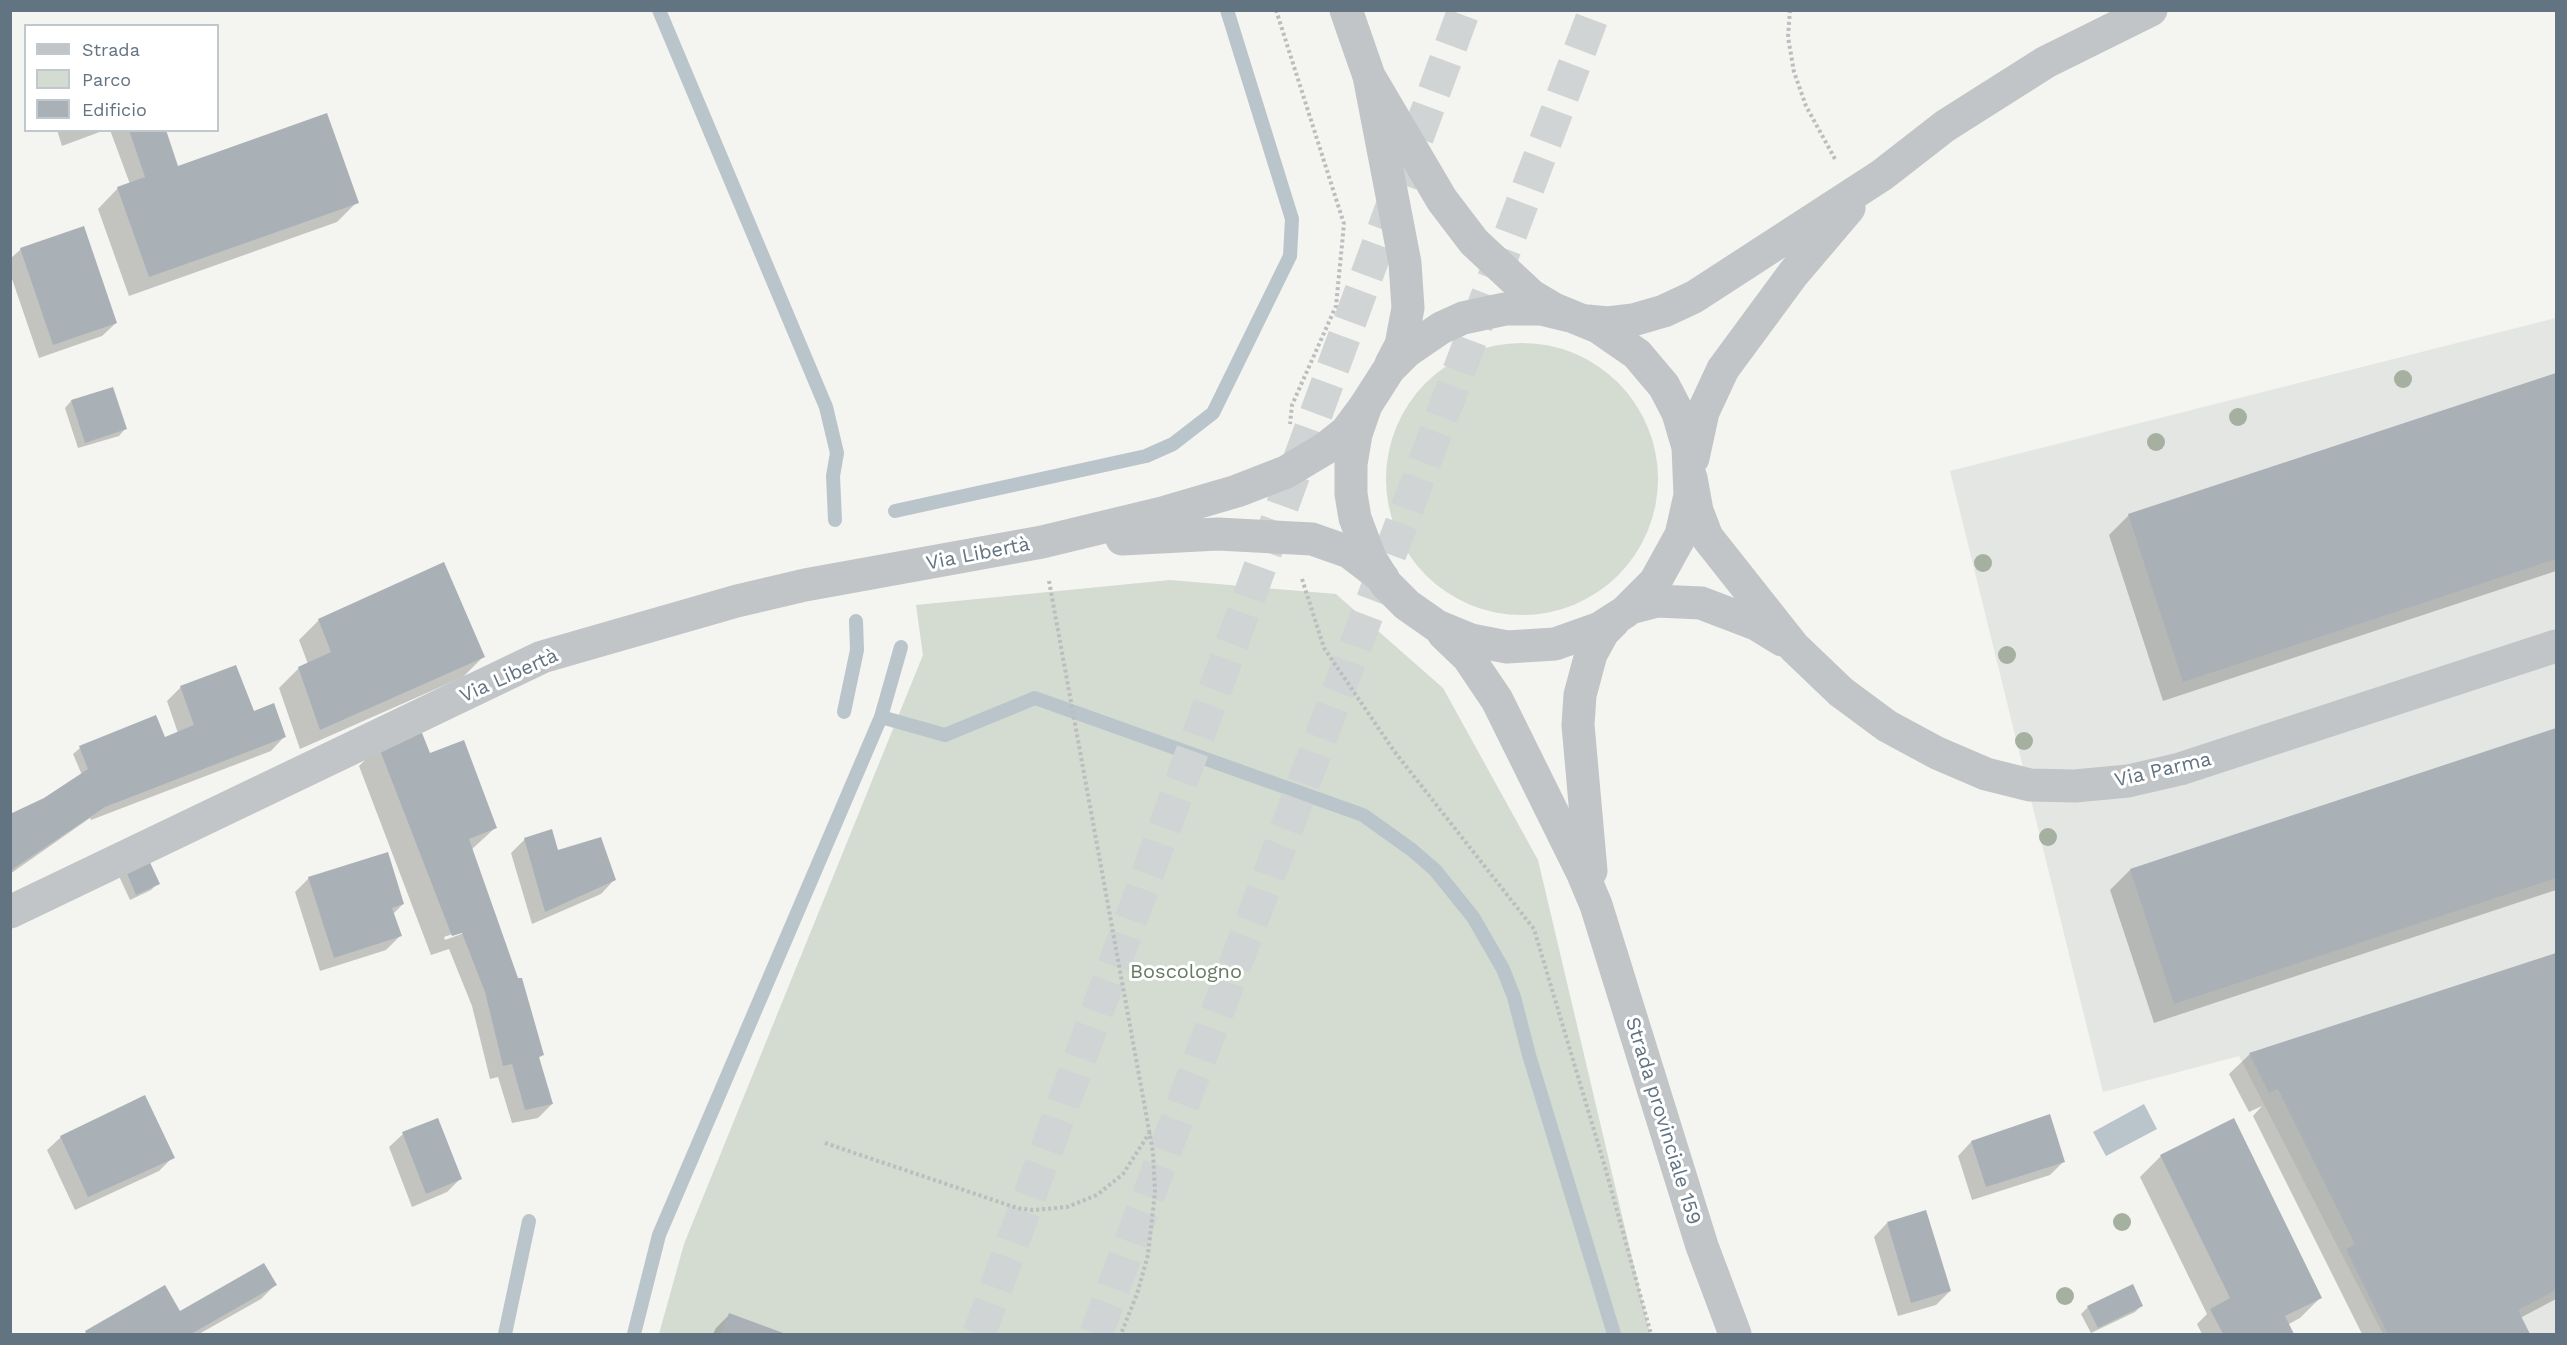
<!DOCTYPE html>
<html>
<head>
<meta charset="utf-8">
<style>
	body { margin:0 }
	#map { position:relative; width:2567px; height:1345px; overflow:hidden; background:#f4f4f0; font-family:"Work Sans",sans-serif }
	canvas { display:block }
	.frame { position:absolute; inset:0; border:12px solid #627382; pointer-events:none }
	.legend { position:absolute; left:24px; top:24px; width:195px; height:108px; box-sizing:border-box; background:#fff; border:2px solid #c0c7cd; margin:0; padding:8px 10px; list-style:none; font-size:18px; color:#627382 }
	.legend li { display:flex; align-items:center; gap:12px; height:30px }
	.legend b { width:30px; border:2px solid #c0c7cd }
</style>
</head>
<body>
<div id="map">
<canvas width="2567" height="1345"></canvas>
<div class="frame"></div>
<ul class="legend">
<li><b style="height:8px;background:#c1c5c8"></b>Strada</li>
<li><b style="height:16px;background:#d4dbd1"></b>Parco</li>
<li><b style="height:16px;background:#a9b1b7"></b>Edificio</li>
</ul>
</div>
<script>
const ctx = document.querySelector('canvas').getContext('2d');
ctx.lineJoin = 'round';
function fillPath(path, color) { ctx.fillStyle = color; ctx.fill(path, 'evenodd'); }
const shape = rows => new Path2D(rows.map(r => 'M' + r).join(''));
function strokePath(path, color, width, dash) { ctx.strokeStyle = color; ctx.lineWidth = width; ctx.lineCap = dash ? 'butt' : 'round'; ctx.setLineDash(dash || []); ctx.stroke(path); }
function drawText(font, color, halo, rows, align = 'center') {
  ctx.font = font + ' "Work Sans",sans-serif'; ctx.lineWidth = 6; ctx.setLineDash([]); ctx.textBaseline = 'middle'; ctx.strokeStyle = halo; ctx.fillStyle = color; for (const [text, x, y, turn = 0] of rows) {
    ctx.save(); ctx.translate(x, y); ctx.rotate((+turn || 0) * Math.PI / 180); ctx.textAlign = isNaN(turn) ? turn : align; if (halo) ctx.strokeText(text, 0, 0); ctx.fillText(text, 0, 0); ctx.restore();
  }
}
fillPath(shape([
	[2556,318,2556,1334,2383,1334,2239,1056,2103,1092,1950,471]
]), '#e4e6e3');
fillPath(shape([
	'1386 479a136 136 0 1 1 272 0a136 136 0 1 1-272 0Z',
	[1170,580,1336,594,1443,688,1538,860,1650,1334,659,1334,684,1244,923,655,916,605]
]), '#d4dbd1');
fillPath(shape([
	[2144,1104,2157,1129,2106,1156,2093,1132]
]), '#bac5cb');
fillPath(shape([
	[57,130,105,130,62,146],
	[110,130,164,130,177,168,357,202,337,222,129,296,98,209,118,188,130,184],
	[21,249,116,323,102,336,39,358,10,273,10,259],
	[2556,374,2556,571,2163,701,2109,535,2129,515],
	[71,401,125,429,119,436,78,448,65,408],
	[319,620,483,657,463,677,300,749,279,688,299,668,308,664,299,640],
	[181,687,284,737,271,751,91,820,90,818,10,874,10,816,45,799,82,775,73,754,80,748,155,717,164,739,178,733,167,701],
	[2556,729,2556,890,2154,1023,2110,890,2130,870],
	[379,746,429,755,495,828,471,850,497,919,542,1054,538,1059,552,1104,538,1118,512,1123,498,1077,490,1079,472,1006,449,949,431,955,359,766],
	[475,926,475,929,445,940,444,937],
	[525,839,557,852,614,880,601,894,532,924,511,853],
	[124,868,158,883,151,890,130,900,118,874],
	[309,878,403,904,393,914,400,936,386,950,320,971,295,892],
	[2556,954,2556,1299,2520,1318,2528,1334,2362,1334,2253,1116,2262,1106,2249,1112,2229,1074,2250,1054],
	[2233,1120,2320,1298,2300,1318,2287,1325,2292,1334,2202,1334,2197,1324,2207,1314,2140,1177,2161,1156],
	[403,1134,460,1179,447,1192,412,1207,389,1147],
	[61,1137,173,1157,159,1171,75,1210,47,1150],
	[1971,1142,2064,1161,2050,1175,1972,1200,1958,1156],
	[1887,1223,1950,1291,1936,1305,1898,1316,1874,1237],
	[275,1285,261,1299,199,1334,83,1334,164,1287,180,1313],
	[2141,1306,2135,1312,2091,1333,2081,1314,2088,1307],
	[729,1315,782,1334,713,1334,716,1328]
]), '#0003');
strokePath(shape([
	[659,10,826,407,837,453,833,476,835,520],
	[895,511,1146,456,1173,444,1213,413,1290,256,1292,219,1227,10],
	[844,712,857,650,856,621],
	[881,717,945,735,1035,698,1363,815,1412,850,1435,870,1473,917,1503,969,1514,997,1529,1055,1614,1334],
	[505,1334,529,1221],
	[634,1334,659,1235,881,717,901,647]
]), '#bac5cb', 14);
fillPath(shape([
	[327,113,359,203,149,277,117,187,145,177,129,130,166,130,178,166],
	[84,226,117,323,53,345,20,248],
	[2556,373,2556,559,2183,682,2128,514],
	[113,387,127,429,85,443,71,400],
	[444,562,485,657,320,730,298,667,331,652,318,619],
	[236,665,254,711,274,703,286,737,105,807,10,871,10,814,44,798,88,769,79,746,156,715,165,737,194,725,180,686],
	[420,728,430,753,464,740,497,828,469,839,518,978,522,978,544,1055,539,1057,553,1104,525,1110,512,1064,503,1066,485,992,462,933,452,936,378,745],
	[2556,728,2556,878,2174,1004,2130,869],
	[552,829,558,850,601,837,616,880,545,912,524,838],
	[388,852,404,904,392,908,402,936,334,958,308,877],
	[147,856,160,884,136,895,124,866],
	[2556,953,2556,1290,2518,1310,2530,1334,2388,1334,2346,1249,2355,1244,2278,1089,2269,1093,2249,1053],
	[145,1095,175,1158,88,1197,60,1136],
	[2050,1114,2065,1162,1986,1187,1971,1141],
	[438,1118,462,1179,426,1194,402,1132],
	[2234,1118,2322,1298,2285,1316,2294,1334,2223,1334,2210,1309,2230,1298,2160,1155],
	[1926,1210,1951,1291,1911,1303,1887,1222],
	[264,1263,277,1285,191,1334,87,1334,85,1331,165,1285,180,1311],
	[2133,1284,2143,1306,2098,1328,2087,1306],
	[729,1313,786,1334,721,1334]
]), '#a9b1b7');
strokePath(shape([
	[979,1334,1464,10],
	[1096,1334,1595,10]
]), '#d0d4d4', 33, [33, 16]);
strokePath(shape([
	[1276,10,1344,224,1336,306,1292,405,1290,424],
	[1790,10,1788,37,1794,72,1806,106,1835,159],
	[1302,579,1324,648,1394,751,1534,929,1605,1167,1651,1334],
	[1049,581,1153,1152,1155,1192,1148,1255,1137,1294,1121,1334],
	[825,1143,1017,1208,1033,1210,1067,1207,1097,1195,1123,1174,1150,1132]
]), '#bbbdbf', 4, [3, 3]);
strokePath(shape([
	[1691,478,1697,511,1707,537,1794,647,1841,692,1887,726,1937,753,1986,774,2030,785,2075,786,2128,781,2180,769,2556,646],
	[1122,539,1218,534,1312,539,1349,552,1383,578],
	[1630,608,1657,601,1701,603,1756,624,1782,640],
	[10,912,542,657,737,601,805,585,1042,542,1162,513,1237,491,1286,472,1326,448,1346,432,1366,405]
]), '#c1c5c8', 33);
strokePath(shape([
	[1346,10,1369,76,1405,263,1408,308,1401,345,1391,364],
	[1369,76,1442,200,1474,242,1532,296,1554,309,1598,327,1637,354,1664,386,1678,413,1688,447,1690,495,1681,535,1655,582,1625,612,1600,628,1555,644,1507,647,1471,640,1437,626,1407,605,1386,584,1370,558,1355,518,1351,494,1351,464,1356,434,1366,405,1389,369,1406,352,1441,328,1463,318,1505,309,1541,309,1570,316],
	[1587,321,1608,323,1633,320,1664,311,1694,297,1882,175,1945,126,2046,62,2151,10],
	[1693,458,1703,412,1723,369,1793,274,1849,208],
	[1443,633,1468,657,1497,700,1583,874,1596,905,1702,1246,1735,1334],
	[1591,871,1578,725,1580,695,1591,654,1603,632,1614,621]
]), '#c1c5c8', 33);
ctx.fillStyle = '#a5b0a1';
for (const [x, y] of [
	[2403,379],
	[2238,417],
	[2156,442],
	[1983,563],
	[2007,655],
	[2024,741],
	[2048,837],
	[2122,1222],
	[2065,1296]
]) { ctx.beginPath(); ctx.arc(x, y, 9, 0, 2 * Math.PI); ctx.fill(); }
drawText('20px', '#627382', '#fff', [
	["Via Libertà",978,554,-11],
	["Via Libertà",509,676,-24],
	["Via Parma",2163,770,-13],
	["Strada provinciale 159",1663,1121,73]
]);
drawText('20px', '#657961', '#fff', [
	["Boscologno",1186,972]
]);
</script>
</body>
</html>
